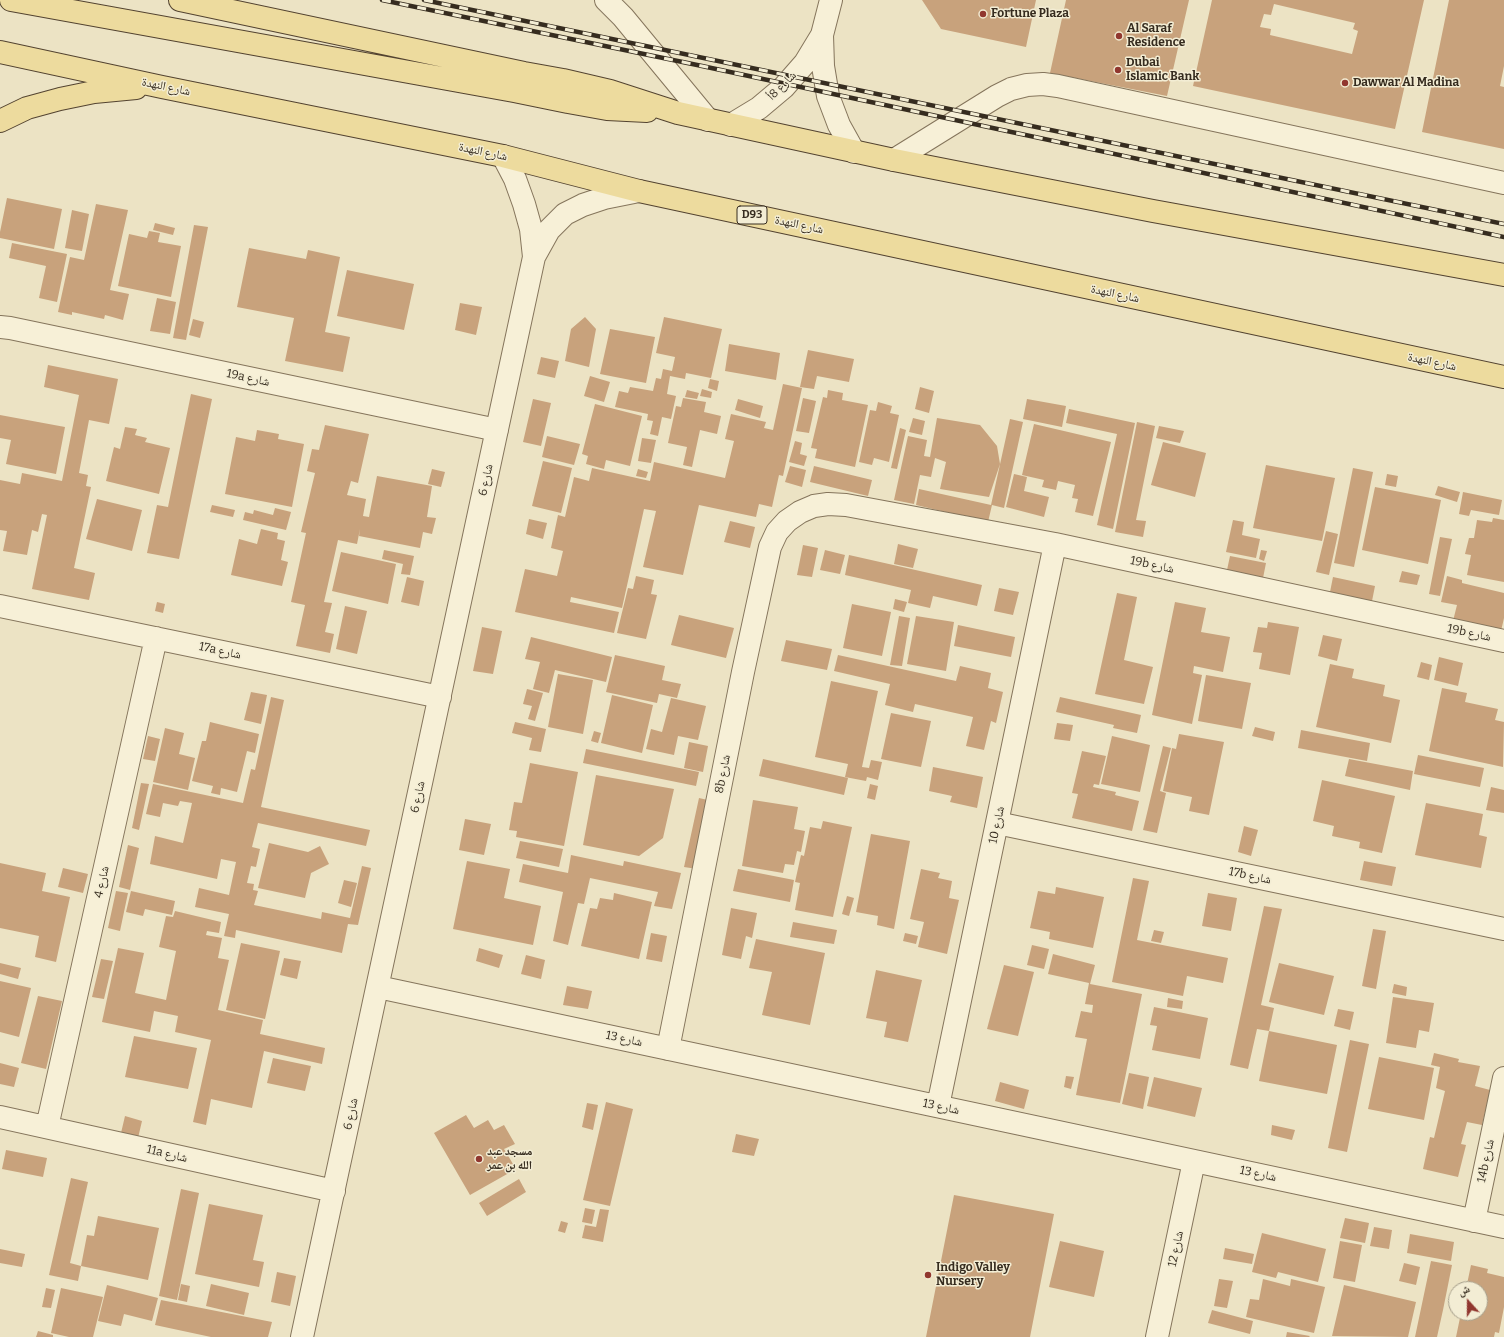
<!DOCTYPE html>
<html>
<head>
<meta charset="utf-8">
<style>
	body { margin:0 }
	#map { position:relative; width:1504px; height:1337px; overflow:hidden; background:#ece3c4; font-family:Bitter,"Noto Naskh Arabic",serif }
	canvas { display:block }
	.north { position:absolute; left:1448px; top:1281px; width:40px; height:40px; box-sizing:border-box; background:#f3edd4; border:1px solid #a7a08c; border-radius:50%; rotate:339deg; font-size:11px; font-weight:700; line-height:16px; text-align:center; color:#362c1f }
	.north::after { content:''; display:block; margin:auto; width:14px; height:18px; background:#91372f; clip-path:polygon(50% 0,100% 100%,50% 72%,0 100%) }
</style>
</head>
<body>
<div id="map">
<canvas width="1504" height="1337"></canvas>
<div class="north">ش</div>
</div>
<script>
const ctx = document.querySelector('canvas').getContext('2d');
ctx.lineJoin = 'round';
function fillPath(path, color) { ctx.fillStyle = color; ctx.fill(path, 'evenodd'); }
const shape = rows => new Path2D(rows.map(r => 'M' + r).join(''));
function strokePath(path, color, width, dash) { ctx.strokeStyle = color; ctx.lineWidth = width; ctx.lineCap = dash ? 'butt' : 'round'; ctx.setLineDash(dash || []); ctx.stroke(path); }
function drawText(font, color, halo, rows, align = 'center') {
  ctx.font = font + ' Bitter,"Noto Naskh Arabic",serif'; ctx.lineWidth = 3; ctx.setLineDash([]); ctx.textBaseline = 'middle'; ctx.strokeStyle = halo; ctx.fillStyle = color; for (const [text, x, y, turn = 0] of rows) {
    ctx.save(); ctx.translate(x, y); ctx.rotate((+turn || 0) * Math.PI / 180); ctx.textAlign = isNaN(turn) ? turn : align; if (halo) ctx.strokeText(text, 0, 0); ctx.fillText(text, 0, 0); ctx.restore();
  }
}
fillPath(shape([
	[922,0,1036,0,1026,47,941,29],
	[1066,0,1189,0,1167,96,1050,73],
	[1212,0,1424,0,1395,129,1193,86],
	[1274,4,1355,23,1353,29,1358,31,1352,54,1270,35,1271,29,1260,27,1264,14,1271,15],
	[1449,0,1504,0,1504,66,1500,86,1504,87,1504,149,1422,132],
	[7,198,62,209,54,249,0,238,0,232],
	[96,204,128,210,110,290,129,294,123,320,105,315,104,319,72,312,72,315,58,312,70,257,84,260],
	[72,210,89,214,82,251,65,248],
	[155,223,175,228,173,235,153,230],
	[194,225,208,227,186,340,173,338],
	[149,231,160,233,158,242,181,246,171,297,118,286,129,234,147,238],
	[12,243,67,254,57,302,39,298,46,266,9,258],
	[249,248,306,259,308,250,340,257,325,332,350,337,343,372,285,361,294,318,237,307],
	[347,270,414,284,404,330,337,316],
	[157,298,176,302,170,334,150,331],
	[460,303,482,307,476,335,455,330],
	[585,317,596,329,589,367,565,361,571,329],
	[664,317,722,329,711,378,686,373,685,379,670,376,667,394,676,396,671,419,662,417,658,436,650,434,653,421,647,420,648,414,615,407,619,391,628,393,630,387,653,391,656,378,661,379,663,369,672,371,675,357,656,353],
	[193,319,204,322,200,338,189,335],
	[610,329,655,337,646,383,600,374],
	[729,344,780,353,776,380,725,371],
	[808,350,854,359,849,382,817,376,814,389,800,387],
	[541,357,559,361,555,378,537,374],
	[48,365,118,379,109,424,89,420,79,473,88,475,86,486,91,487,74,568,95,573,89,600,32,589,47,515,42,514,38,532,32,530,27,555,3,551,7,531,0,530,0,480,20,484,22,473,62,481,79,395,44,387],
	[590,376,610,382,604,402,584,396],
	[710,379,719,381,717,391,708,388],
	[783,384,802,388,783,476,779,475,772,507,759,504,756,517,699,505,683,575,643,567,656,511,644,509,622,608,571,597,570,602,619,612,614,633,515,612,525,569,557,576,563,551,551,548,558,515,565,517,574,477,589,481,592,468,650,481,654,462,725,478,734,441,725,439,731,414,766,422,764,428,773,430],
	[920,387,934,391,929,413,915,409],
	[702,389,712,392,711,398,700,396],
	[687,390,699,393,697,399,685,397],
	[828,390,843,393,842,400,868,405,855,467,815,458,817,449,811,448,823,397,827,398],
	[191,394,212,399,179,559,147,553,157,505,168,507],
	[683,398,706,402,704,412,721,416,717,434,700,430,692,467,683,465,687,447,668,443,676,406,681,407],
	[803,398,816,401,809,433,796,431],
	[533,399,551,403,541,446,523,442],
	[738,399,763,406,760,418,735,410],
	[1027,399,1066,406,1062,427,1023,419],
	[878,402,892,406,890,413,899,415,889,462,874,458,872,465,859,462,870,410,876,411],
	[595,404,642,416,630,466,606,460,604,469,586,464,588,456,582,454],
	[1069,409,1135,423,1113,529,1097,525,1117,434,1066,423],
	[0,415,65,427,56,474,6,464,11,440,0,438],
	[913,418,925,421,922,435,909,432],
	[937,418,980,425,997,446,1000,464,989,497,940,489,946,462,935,458,931,477,920,475,914,504,894,500,908,436,927,440,924,456,930,457],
	[1010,419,1023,422,1004,508,992,505,988,522,916,505,919,489,991,505],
	[1137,422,1155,426,1136,520,1146,521,1143,537,1115,532],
	[1034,424,1111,442,1093,516,1075,512,1078,499,1072,498,1075,485,1058,481,1056,490,1042,487,1044,480,1022,475],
	[325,425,369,434,358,483,351,481,347,495,366,499,363,516,369,517,377,476,432,486,427,517,436,518,432,534,423,532,420,548,359,536,360,529,357,544,338,540,324,602,332,603,325,632,334,634,330,653,296,646,305,605,291,602,306,533,301,532,315,473,307,471,312,449,319,450],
	[1159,426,1184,431,1180,443,1156,438],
	[125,427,137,429,135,435,147,438,145,442,170,448,159,494,106,481,114,447,120,449],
	[900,428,906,430,897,469,891,468],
	[257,430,279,434,278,439,304,444,292,507,225,494,236,437,255,441],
	[547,436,580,444,574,465,542,457],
	[642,438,656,440,651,463,638,461],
	[795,441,802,443,800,454,807,456,804,466,789,462],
	[1163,442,1206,453,1195,497,1151,485],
	[543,461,572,468,561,513,532,506],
	[1266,465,1335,478,1322,541,1253,528],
	[790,466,806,470,802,487,785,482],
	[814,466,872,480,868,496,810,482],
	[1353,468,1373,472,1354,567,1334,563],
	[432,469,445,472,441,487,428,484],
	[638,469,648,472,646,478,636,476],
	[1014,474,1027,477,1024,491,1049,497,1044,517,1006,507],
	[1387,474,1398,476,1396,487,1385,485],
	[1438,486,1460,492,1457,502,1435,495],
	[1375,487,1441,500,1428,564,1362,550],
	[1463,492,1502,500,1499,515,1471,510,1469,516,1459,514],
	[97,499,142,510,132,551,86,539],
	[212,505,235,510,233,517,210,512],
	[275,508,291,512,286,530,243,520,245,512,253,514,254,510,273,515],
	[1493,518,1504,520,1504,582,1467,575,1471,555,1465,554,1469,538,1474,538,1477,520,1492,522],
	[529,519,547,523,543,539,526,534],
	[1233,520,1244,522,1242,535,1260,539,1256,558,1226,552],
	[730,521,755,527,750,548,724,542],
	[261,529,278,533,277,539,285,541,281,560,288,562,282,586,231,575,239,539,257,544],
	[1326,531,1338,534,1329,575,1316,572],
	[1440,537,1452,539,1440,596,1429,594],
	[898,544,918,549,913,568,894,564],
	[803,545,818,548,812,577,797,575],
	[384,550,414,556,410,575,401,574,403,564,382,559],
	[825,550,845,555,840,574,820,570],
	[1261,550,1267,551,1264,561,1259,559],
	[341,552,396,564,388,604,332,591],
	[849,555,982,585,977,606,933,596,930,608,908,603,911,590,845,575],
	[1230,556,1266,563,1263,578,1227,570],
	[1402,571,1420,575,1417,585,1399,582],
	[636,576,654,580,651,594,657,595,646,639,617,633,628,588,633,589],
	[1447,576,1462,580,1462,583,1504,593,1504,618,1501,631,1453,621,1457,605,1441,602],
	[407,577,424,581,419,606,401,602],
	[1333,577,1375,586,1372,601,1330,592],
	[999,588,1019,592,1013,615,994,611],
	[1117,593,1137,597,1124,660,1153,667,1144,704,1095,694],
	[895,599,907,602,904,612,893,609],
	[157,602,165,604,163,613,155,611],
	[1175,602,1206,608,1201,632,1230,637,1223,672,1194,666,1193,673,1202,675,1192,724,1152,715],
	[852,604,891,612,882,656,843,648],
	[345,606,367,611,357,654,336,649],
	[679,615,734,628,726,658,671,645],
	[899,616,910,618,902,666,890,665],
	[916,616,954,622,946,671,907,664],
	[1268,622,1299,627,1290,675,1259,669,1262,653,1253,652,1258,627,1267,628],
	[958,625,1015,637,1011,657,954,646],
	[482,627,502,631,493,674,473,671],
	[1323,635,1342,639,1337,661,1318,656],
	[531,637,612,657,606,682,555,670,549,693,533,689,540,662,525,659],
	[786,640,832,649,827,670,781,661],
	[615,655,665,666,662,680,681,684,677,698,659,694,657,703,606,692],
	[838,655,956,681,960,666,991,673,988,688,1003,692,996,723,991,721,984,750,966,746,973,717,915,704,913,712,885,705,890,684,834,671],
	[1439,657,1463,663,1458,686,1434,680],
	[1421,662,1432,665,1429,680,1417,677],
	[1330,664,1354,669,1352,678,1385,685,1383,696,1400,700,1391,743,1316,727],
	[558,674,593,680,583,734,548,727],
	[1206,675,1251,683,1242,729,1198,721],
	[831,681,878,691,862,767,869,768,871,760,882,762,878,780,867,777,866,781,845,777,848,764,815,757],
	[1442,688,1467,693,1465,702,1498,709,1495,720,1504,722,1503,767,1429,751],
	[527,689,543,693,535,721,528,719,532,706,523,704],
	[251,692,267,695,261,724,244,720],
	[612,695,653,705,642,753,601,743],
	[271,697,284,700,261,807,370,830,366,846,258,823,252,847,260,849,256,867,251,866,247,883,254,884,253,890,258,891,254,905,321,919,322,912,350,918,362,866,371,868,358,925,348,924,342,953,236,930,235,938,224,936,229,914,195,907,199,888,229,895,236,862,221,859,217,879,150,864,155,836,183,843,192,803,180,801,178,806,163,803,160,817,146,814,153,784,243,803,251,769,255,770],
	[1060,697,1141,715,1137,733,1113,728,1114,725,1056,712],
	[671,698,706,706,698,740,678,736,674,755,646,749,651,729,662,732],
	[891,713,931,721,921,767,881,759],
	[210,722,259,734,255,753,247,751,237,792,221,788,220,795,211,793,213,786,192,781,202,741,206,741],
	[515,722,546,729,541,752,529,750,532,738,512,733],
	[1057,723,1073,725,1070,741,1054,739],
	[1255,727,1275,732,1273,741,1252,736],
	[165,728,184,733,179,754,195,758,188,790,153,782],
	[1301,730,1370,743,1367,761,1298,748],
	[594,731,601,733,598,743,591,741],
	[1179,734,1224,742,1209,815,1189,811,1192,797,1163,791,1172,748,1176,749],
	[148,736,160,739,155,761,143,759],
	[1112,736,1150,745,1140,792,1101,784],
	[689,742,708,746,703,772,684,768],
	[1163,746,1171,748,1160,791,1166,793,1157,833,1143,830],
	[586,749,699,772,696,786,583,763],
	[1082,751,1106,756,1099,785,1094,784,1093,787,1116,792,1115,795,1139,801,1132,831,1072,818,1078,794,1072,793],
	[1418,755,1484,768,1480,787,1414,774],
	[763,759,848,778,844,795,759,776],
	[1349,759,1413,771,1410,790,1345,776],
	[530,763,578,772,564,846,516,837,517,831,509,830,514,802,522,803],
	[933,767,983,777,977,808,950,802,952,796,929,791],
	[596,775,674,789,663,838,639,856,583,845],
	[1322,780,1395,796,1382,853,1359,848,1360,842,1332,836,1334,826,1313,821],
	[141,783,149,784,139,830,132,828],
	[870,784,878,786,875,800,867,798],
	[1491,787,1504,790,1504,813,1486,810],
	[699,798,712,801,697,869,684,867],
	[753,800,798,807,794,829,805,831,801,852,797,851,794,865,785,864,783,873,742,866],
	[1426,803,1483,814,1479,835,1487,837,1481,868,1415,855],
	[465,819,491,824,484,855,459,850],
	[823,821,852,827,833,917,795,910,800,883,795,882,801,855,804,856,810,827,821,829],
	[1244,826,1258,830,1251,856,1238,852],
	[871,834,910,841,894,929,877,925,878,916,856,912],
	[520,841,563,849,559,867,516,858],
	[269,843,308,852,320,846,329,864,311,873,305,898,258,888],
	[128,845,139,848,130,890,119,887],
	[571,855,623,866,624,861,681,873,672,909,654,906,658,892,590,878,584,904,578,903,568,945,553,941,563,892,519,882,523,864,568,873],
	[467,861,510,869,504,898,541,906,533,945,453,929],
	[1364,861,1396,867,1392,886,1360,880],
	[0,863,46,873,42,891,70,897,56,962,35,957,39,936,0,928],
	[63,868,88,874,83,893,58,887],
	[738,869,794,880,790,902,733,891],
	[921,869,940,873,938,878,952,881,949,898,959,900,947,954,918,947,924,922,910,919],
	[1133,878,1149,881,1137,940,1228,958,1223,983,1187,976,1183,996,1112,982],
	[344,880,357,883,351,907,338,903],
	[1056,887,1104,897,1093,948,1049,939,1050,932,1030,928,1038,891,1055,894],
	[116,891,128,893,120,931,108,928],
	[131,891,175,901,172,915,145,909,143,916,126,912],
	[614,893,652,902,639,959,581,946,590,908,597,909,600,898,613,900],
	[1208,893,1237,898,1231,931,1202,926],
	[847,896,854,898,849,916,842,914],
	[1264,906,1282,909,1261,1005,1274,1008,1269,1031,1257,1029,1248,1069,1230,1065],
	[731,908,757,913,752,938,746,936,741,959,722,955],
	[175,911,221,922,219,933,207,931,206,935,222,938,218,958,229,960,218,1010,263,1020,260,1034,325,1048,322,1064,264,1051,252,1108,211,1099,206,1125,193,1122,211,1040,175,1032,178,1016,154,1011,150,1032,102,1022,118,948,144,953,135,993,166,1000,176,951,159,947,166,916,173,917],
	[793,922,837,930,834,944,790,937],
	[1373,929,1386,931,1376,989,1362,986],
	[1154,930,1164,932,1161,943,1151,941],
	[651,933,667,936,662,962,646,959],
	[905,933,918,936,916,944,903,941],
	[756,939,825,953,810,1025,762,1015,772,972,749,968],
	[241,943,280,951,265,1019,226,1010],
	[1032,945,1049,949,1044,969,1027,965],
	[479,948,503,955,499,968,476,961],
	[1053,954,1095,965,1090,984,1142,994,1120,1103,1076,1095,1087,1039,1075,1037,1081,1011,1092,1013,1093,1005,1085,1004,1089,983,1048,974],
	[526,955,545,960,541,979,521,974],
	[284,958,301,961,297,979,280,975],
	[101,959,113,961,104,999,92,997],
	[0,963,21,968,18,979,0,974],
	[1279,963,1334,976,1324,1015,1269,1002],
	[1004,965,1034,972,1018,1036,987,1029],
	[876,970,922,980,908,1042,884,1037,887,1022,866,1018],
	[0,981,31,988,19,1037,0,1032],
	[1394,984,1407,987,1406,996,1392,993],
	[567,986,592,991,588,1009,563,1005],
	[38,996,62,1001,46,1069,21,1063],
	[1393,997,1434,1003,1429,1032,1419,1030,1416,1048,1386,1043],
	[1168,998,1183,1001,1182,1009,1167,1007],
	[1154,1007,1208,1018,1200,1059,1152,1050,1157,1026,1150,1025],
	[1338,1009,1354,1012,1350,1030,1334,1026],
	[1269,1031,1337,1045,1327,1094,1259,1081],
	[134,1036,197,1048,188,1089,125,1077],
	[1350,1040,1369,1044,1347,1152,1328,1148],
	[1434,1053,1459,1059,1458,1062,1480,1066,1475,1086,1490,1090,1482,1125,1467,1122,1461,1144,1466,1145,1458,1177,1423,1169,1430,1137,1434,1138,1445,1091,1436,1088,1440,1067,1431,1065],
	[1379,1057,1434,1068,1424,1120,1368,1109],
	[273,1058,311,1066,305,1091,267,1083],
	[0,1063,19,1068,14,1087,0,1084],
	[1129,1073,1149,1077,1143,1109,1122,1104],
	[1066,1076,1074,1077,1071,1089,1064,1087],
	[1154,1077,1202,1088,1195,1117,1147,1106],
	[1000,1082,1029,1090,1024,1109,995,1101],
	[606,1102,633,1109,610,1206,583,1200],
	[587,1103,598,1105,593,1130,582,1127],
	[466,1115,474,1128,488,1120,494,1130,504,1125,515,1144,504,1149,516,1169,470,1195,434,1133],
	[125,1116,142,1121,138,1138,121,1133],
	[1272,1125,1295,1130,1292,1140,1271,1135],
	[736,1134,759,1139,754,1156,732,1152],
	[6,1150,47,1158,43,1177,2,1169],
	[71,1178,88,1182,70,1263,81,1266,78,1281,49,1275],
	[519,1179,526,1192,487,1216,479,1203],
	[181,1189,199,1193,177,1300,159,1296],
	[954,1195,1054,1214,1030,1337,926,1337],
	[209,1204,263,1215,253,1260,264,1262,259,1287,195,1274],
	[585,1208,595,1210,592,1224,582,1222],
	[600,1209,609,1210,603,1242,582,1238,585,1225,596,1227],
	[98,1216,159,1228,148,1280,81,1266,87,1235,94,1236],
	[1345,1218,1369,1223,1365,1243,1340,1238],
	[561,1221,568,1223,565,1233,558,1231],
	[1374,1227,1392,1230,1389,1249,1370,1246],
	[1262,1233,1326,1249,1318,1282,1278,1272,1276,1278,1252,1272],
	[1410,1234,1454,1242,1451,1261,1407,1253],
	[1060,1241,1104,1251,1094,1297,1049,1287],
	[1340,1241,1362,1245,1355,1282,1333,1278],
	[1225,1248,1254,1254,1252,1264,1223,1259],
	[0,1249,25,1254,22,1267,0,1263],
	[1431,1261,1452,1265,1443,1310,1437,1337,1415,1337],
	[1404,1263,1420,1267,1416,1285,1399,1281],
	[1471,1265,1488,1269,1487,1273,1504,1277,1504,1307,1499,1333,1495,1332,1494,1337,1456,1337,1461,1313,1480,1313,1480,1289,1466,1289],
	[277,1272,296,1276,290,1306,271,1302],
	[1219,1279,1233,1281,1227,1308,1214,1306],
	[1263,1279,1290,1286,1291,1279,1325,1287,1314,1333,1246,1317,1250,1299,1259,1300],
	[181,1284,190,1286,187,1302,178,1300],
	[211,1284,249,1293,244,1315,206,1306],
	[107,1285,158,1298,152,1321,124,1314,121,1326,98,1321],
	[1344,1285,1416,1302,1408,1337,1332,1336],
	[46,1288,55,1290,51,1308,42,1307],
	[61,1288,103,1297,93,1337,69,1337,51,1333],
	[161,1300,272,1322,268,1337,211,1337,155,1325],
	[1212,1310,1253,1321,1250,1334,1208,1323],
	[38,1331,53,1335,53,1337,36,1337],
	[1287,1332,1310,1336,1309,1337,1286,1337]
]), '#c8a27c');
const minor = shape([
	[606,0,623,17,708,120],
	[831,0,822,35,823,66,828,96,839,125,854,152],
	[731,125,759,108,784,87,805,63,822,35],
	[503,156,515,179,524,204,531,229,534,257],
	[894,160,997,96,1011,89,1027,85,1043,84,1058,86,1504,183],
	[0,327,10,328,497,430],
	[0,606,440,697],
	[997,823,1504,929],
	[378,987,1504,1227],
	[668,1049,743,672,770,547,777,532,787,521,800,512,814,506,828,504,846,505,1055,544,1504,641],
	[938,1106,1055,544],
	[0,1117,334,1191],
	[47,1127,156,638],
	[1474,1221,1504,1078],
	[302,1337,534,257,549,230,565,214,583,205,604,198,639,191],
	[1157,1337,1194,1161]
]);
const major = shape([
	[11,0,514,91,568,102,607,109,647,111],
	[180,0,524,73,563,80,610,91,678,113,894,160,1153,211,1504,275],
	[0,52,162,87,503,156,639,191,1504,377],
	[0,121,27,108,60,99,94,92,136,88]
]);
strokePath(minor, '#85755c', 24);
strokePath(major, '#534330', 24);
strokePath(minor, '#f7f0d7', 22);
strokePath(major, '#eddb9e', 22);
const rail = shape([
	[382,0,702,66,1504,237],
	[424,0,1504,224]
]);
strokePath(rail, '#362c1f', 4.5);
strokePath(rail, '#f3edd4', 3, [9]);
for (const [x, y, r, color] of [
	[983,14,4,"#91372f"],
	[1119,36,4,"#91372f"],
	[1118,70,4,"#91372f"],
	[1345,83,4,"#91372f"],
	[479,1159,4,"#91372f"],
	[928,1275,4,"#91372f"]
]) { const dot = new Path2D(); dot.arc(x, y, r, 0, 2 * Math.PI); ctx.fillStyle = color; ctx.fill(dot); strokePath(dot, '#f3edd4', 1.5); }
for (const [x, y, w] of [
	[752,215,30]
]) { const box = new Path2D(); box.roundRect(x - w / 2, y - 9, w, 18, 3); ctx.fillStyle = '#f3edd4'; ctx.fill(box); strokePath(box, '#362c1f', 1); }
drawText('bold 11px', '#362c1f', null, [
	["D93",752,215]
]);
drawText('bold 12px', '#362c1f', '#f3edd4', [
	["Fortune Plaza",991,14],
	["Al Saraf",1127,29],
	["Residence",1127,43],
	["Dubai",1126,63],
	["Islamic Bank",1126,77],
	["Dawwar Al Madina",1353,83],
	["مسجد عبد",487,1152],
	["الله بن عمر",487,1166],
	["Indigo Valley",936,1268],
	["Nursery",936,1282]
], 'left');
drawText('12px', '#362c1f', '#f3edd4', [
	["شارع 8أ",782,86,-45],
	["شارع النهدة",166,87,12],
	["شارع النهدة",483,152,12],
	["شارع النهدة",799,225,12],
	["شارع النهدة",1115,294,12],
	["شارع النهدة",1432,362,12],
	["19a شارع",248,378,12],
	["شارع 6",486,480,-78],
	["19b شارع",1152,565,12],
	["19b شارع",1469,633,12],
	["17a شارع",220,651,12],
	["8b شارع",723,774,-79],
	["شارع 6",418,797,-78],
	["شارع 10",997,825,-78],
	["17b شارع",1250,876,12],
	["شارع 4",102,882,-77],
	["شارع 13",624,1039,12],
	["شارع 13",941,1107,12],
	["شارع 6",351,1114,-78],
	["11a شارع",167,1154,13],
	["14b شارع",1486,1161,-78],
	["شارع 13",1258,1174,12],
	["شارع 12",1176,1249,-78]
]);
</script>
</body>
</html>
